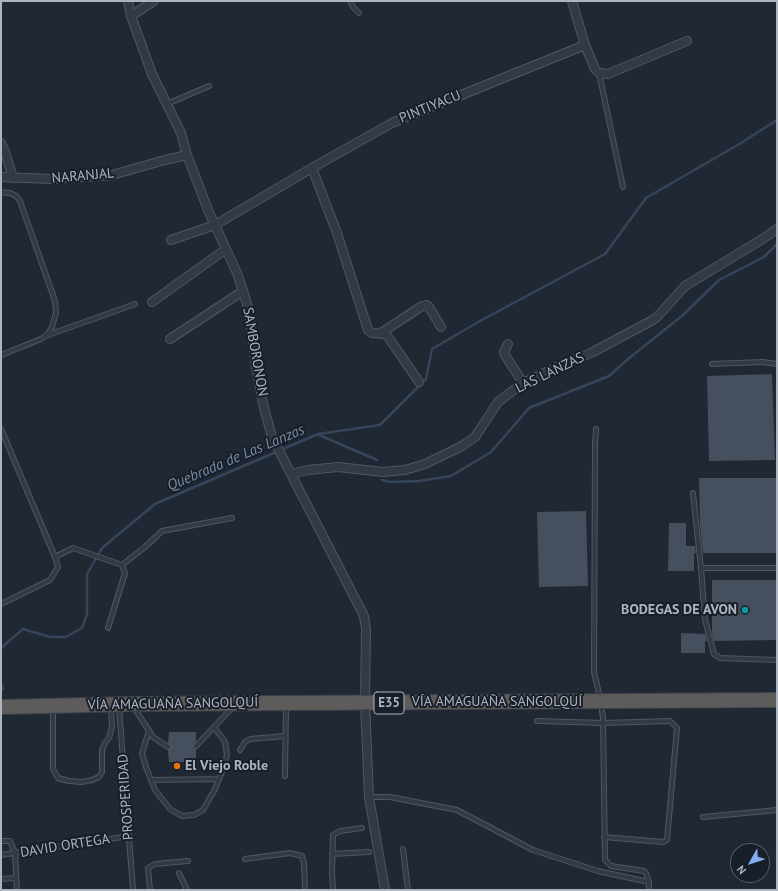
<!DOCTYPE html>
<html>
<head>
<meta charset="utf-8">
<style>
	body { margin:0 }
	#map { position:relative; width:778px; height:891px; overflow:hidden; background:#202833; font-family:"PT Sans",sans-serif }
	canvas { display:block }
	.frame { position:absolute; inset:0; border:2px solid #adb4c1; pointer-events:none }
	.north { position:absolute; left:730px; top:843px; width:40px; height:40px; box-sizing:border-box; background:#191f28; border:1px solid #545b65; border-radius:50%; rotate:231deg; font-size:11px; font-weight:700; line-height:16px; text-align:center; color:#adb4c1 }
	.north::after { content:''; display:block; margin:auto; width:14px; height:18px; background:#84abef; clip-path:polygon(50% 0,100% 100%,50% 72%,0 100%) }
</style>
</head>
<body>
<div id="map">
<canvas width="778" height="891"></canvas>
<div class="frame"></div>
<div class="north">N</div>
</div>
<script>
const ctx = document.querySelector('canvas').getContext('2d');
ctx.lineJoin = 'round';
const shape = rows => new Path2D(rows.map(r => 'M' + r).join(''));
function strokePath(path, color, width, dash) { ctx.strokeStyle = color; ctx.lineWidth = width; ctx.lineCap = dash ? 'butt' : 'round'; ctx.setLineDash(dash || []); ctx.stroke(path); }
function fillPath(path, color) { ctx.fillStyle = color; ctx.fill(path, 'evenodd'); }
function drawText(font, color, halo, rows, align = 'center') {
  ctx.font = font + ' "PT Sans",sans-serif'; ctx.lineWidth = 4; ctx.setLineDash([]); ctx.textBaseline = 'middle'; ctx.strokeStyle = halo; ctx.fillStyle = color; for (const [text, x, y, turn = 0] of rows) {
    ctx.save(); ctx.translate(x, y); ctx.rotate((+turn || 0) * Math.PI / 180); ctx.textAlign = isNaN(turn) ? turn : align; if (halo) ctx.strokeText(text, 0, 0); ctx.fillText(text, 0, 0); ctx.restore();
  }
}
strokePath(shape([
	[319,435,377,460],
	[382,480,390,482,419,481,451,476,491,452,529,408,609,376,628,359,683,315,719,280,764,257,777,244],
	[1,648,23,629,50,637,66,637,82,628,87,614,87,574,102,548,155,504,318,434,380,425,426,379,432,349,480,321,605,254,646,198,741,143,777,120],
	[1,684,3,689]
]), '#36455b', 2.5);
fillPath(shape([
	[772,374,775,460,709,461,707,376],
	[699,478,777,478,777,553,703,553,700,526],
	[586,511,588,586,539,587,537,512],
	[669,523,686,523,686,546,695,546,696,553,694,553,694,571,668,571],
	[712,580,777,580,777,640,714,641,712,634],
	[681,633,705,634,707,641,705,641,705,653,681,653],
	[169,732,196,732,196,741,193,746,193,748,196,749,196,762,169,762,168,750,171,747,168,743]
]), '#464f5d');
const service = shape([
	[350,1,353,7,359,13],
	[599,73,623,187],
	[167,104,209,86],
	[1,192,10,193,16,196,20,201,55,301,56,313,52,327,47,335,41,339,1,355],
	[48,335,135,304],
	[712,364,763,362,777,364],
	[1,429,55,557,58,567,50,580,1,604],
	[596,429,595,445,594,672,600,698],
	[693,493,701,568,705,620,714,654,720,658,777,660],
	[55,557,73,548,122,565,125,573,108,628],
	[122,565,145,547,162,531,232,518],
	[701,568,777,568],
	[601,704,603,718,605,860,611,866,644,871,646,873,649,882],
	[133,706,153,737,168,747],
	[119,707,133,890],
	[53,709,53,769,58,778,69,781,82,782,92,780,99,777,102,772,102,750,105,743,109,738,112,727,111,707],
	[537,721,603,723,670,721,677,728,667,840,663,842,604,837],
	[149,730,142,754,147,770,155,790,170,809,182,816,194,815,203,810,214,791,222,772,227,755,225,742,214,727],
	[196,746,233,707],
	[240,750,245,742,250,739,285,736],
	[285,776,286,706],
	[151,780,219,779],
	[369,797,390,797,457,810,533,850,598,871,649,882,649,890],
	[703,817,777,810],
	[1,841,10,841,15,853,17,890],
	[403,849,408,890],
	[332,854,369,852],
	[1,855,129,836],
	[245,859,290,853,302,856,304,863,305,890],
	[179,873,187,890],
	[1,879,16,878],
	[150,890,148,868,155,864,188,861],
	[333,890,332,872,333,835,340,831,362,828]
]);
const minor = shape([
	[128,1,131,16,152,74,181,133,187,155,208,210,237,273,243,291,249,311,256,367,264,408,272,437,364,616,366,629,365,703,369,797,385,890],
	[572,1,585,45],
	[131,16,154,1],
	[1,143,5,152,13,178],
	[312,168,337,233,368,330,372,333,386,334,419,382],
	[1,177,51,179,112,175,165,160,187,155],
	[171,240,215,225,312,168,392,123,585,45,595,69,599,73,608,74,687,41],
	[152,302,226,249],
	[381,333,422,306,426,305,429,307,441,327],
	[170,339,243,291],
	[508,344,504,352,505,355,523,383],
	[291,474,308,470,338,467,383,472,405,470,425,464,462,446,475,437,498,402,523,383,557,367,591,353,651,321,657,317,685,286,761,240,777,229]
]);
const trunk = shape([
	[1,707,132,704,777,700]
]);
strokePath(service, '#515762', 6);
strokePath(minor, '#515762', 10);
strokePath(trunk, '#3e444e', 16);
strokePath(service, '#333a44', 4);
strokePath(minor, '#333a44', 8);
strokePath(trunk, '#5d5c5a', 14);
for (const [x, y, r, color] of [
	[745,610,4,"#0f9aa8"],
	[177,766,4,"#e8710a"]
]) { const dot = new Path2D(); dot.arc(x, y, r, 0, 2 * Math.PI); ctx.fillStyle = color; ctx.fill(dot); strokePath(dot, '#191f28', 1.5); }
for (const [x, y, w] of [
	[389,703,30]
]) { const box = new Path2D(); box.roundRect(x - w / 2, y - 11, w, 22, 3); ctx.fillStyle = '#191f28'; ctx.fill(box); strokePath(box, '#adb4c1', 1); }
drawText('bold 13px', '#adb4c1', null, [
	["E35",389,703]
]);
drawText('14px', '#adb4c1', '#191f28', [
	["PINTIYACU",430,107,-22],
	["NARANJAL",83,176,-5],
	["SAMBORONON",255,352,80],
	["LAS LANZAS",550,373,-26],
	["VÍA AMAGUAÑA SANGOLQUÍ",497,702],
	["VÍA AMAGUAÑA SANGOLQUÍ",173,704,-1],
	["PROSPERIDAD",126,797,-94],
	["DAVID ORTEGA",65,846,-9]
]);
drawText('bold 14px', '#adb4c1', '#191f28', [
	["BODEGAS DE AVON",737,610],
	["El Viejo Roble",185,766,"left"]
], 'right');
drawText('italic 15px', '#778ba8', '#191f28', [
	["Quebrada de Las Lanzas",236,458,-23]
]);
</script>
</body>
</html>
